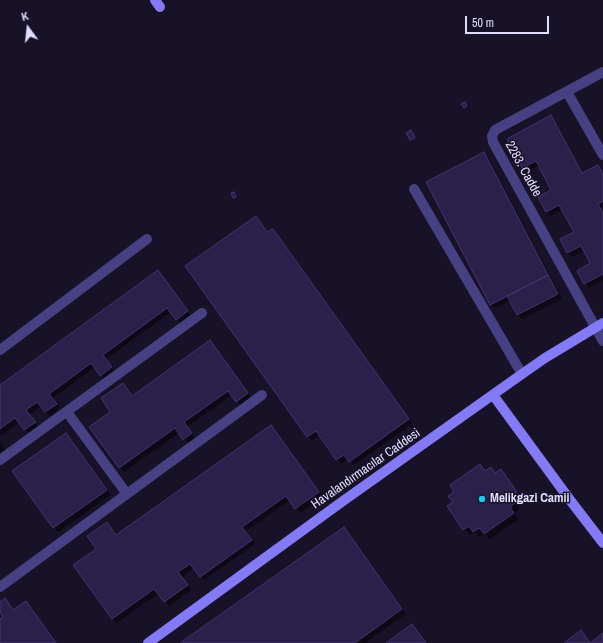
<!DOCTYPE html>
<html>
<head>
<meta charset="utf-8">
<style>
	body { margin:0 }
	#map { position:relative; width:603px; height:643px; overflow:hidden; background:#181229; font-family:"Archivo Narrow",sans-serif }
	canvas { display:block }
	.north { position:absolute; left:8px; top:8px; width:40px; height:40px; -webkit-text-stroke:3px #181229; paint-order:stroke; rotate:345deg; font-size:11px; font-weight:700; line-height:16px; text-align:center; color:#e2ddfd }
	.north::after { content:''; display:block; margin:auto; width:14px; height:18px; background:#e2ddfd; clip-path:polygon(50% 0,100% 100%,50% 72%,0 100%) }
	.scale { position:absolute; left:465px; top:16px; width:84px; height:18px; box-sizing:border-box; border:2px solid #e2ddfd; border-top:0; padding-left:5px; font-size:12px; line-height:14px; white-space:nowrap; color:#e2ddfd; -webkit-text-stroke:3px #181229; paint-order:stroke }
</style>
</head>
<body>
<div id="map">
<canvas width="603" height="643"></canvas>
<div class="north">K</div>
<div class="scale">50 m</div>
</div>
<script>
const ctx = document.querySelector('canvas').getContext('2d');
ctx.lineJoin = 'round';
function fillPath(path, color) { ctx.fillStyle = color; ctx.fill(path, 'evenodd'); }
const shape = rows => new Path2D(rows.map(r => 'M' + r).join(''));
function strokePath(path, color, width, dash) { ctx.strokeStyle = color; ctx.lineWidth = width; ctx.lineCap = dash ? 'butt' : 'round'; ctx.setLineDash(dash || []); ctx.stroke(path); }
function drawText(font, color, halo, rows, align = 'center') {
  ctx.font = font + ' "Archivo Narrow",sans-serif'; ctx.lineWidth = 3; ctx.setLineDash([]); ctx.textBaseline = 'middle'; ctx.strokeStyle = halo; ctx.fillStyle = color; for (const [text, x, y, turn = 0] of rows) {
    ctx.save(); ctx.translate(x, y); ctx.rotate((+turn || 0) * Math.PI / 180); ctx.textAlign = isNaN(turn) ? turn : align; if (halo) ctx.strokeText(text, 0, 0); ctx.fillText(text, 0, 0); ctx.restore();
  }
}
fillPath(shape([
	[551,116,555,120,583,174,597,166,603,173,603,207,602,208,603,211,603,280,589,288,585,283,592,264,585,251,572,257,568,253,561,240,575,233,563,209,551,216,546,211,553,191,539,165,527,172,523,167],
	[484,153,488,157,562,299,522,319,518,315,510,301,495,308,491,304],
	[260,222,268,233,277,234,412,424,354,465,348,459,341,464,337,459,320,435,312,441,308,437,187,267],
	[162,276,191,316,181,324,171,312,106,359,115,372,105,379,95,367,53,398,60,408,50,416,41,406,30,415,39,427,29,434,20,422,0,436,0,387],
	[210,342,214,346,252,398,241,406,232,395,187,427,195,438,188,443,179,433,124,472,119,468,90,427,111,412,123,384,133,396],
	[271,426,275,431,322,497,300,513,290,500,246,531,255,544,204,580,194,568,182,577,191,590,169,606,159,593,117,623,113,619,98,549,107,523,117,535],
	[66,434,70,438,111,495,58,532,54,528,14,471],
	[0,442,6,451,0,455],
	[480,466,486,471,491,468,496,473,500,470,506,476,522,499,516,503,520,508,515,513,519,519,490,539,485,534,480,537,475,532,470,535,464,529,448,506,454,502],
	[344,528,348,532,406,614,365,643,182,643]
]), '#0007');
const building = shape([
	[465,102,467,106,464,108,461,104,465,102],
	[551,115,582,173,598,165,603,175,603,201,598,204,603,213,603,274,584,284,577,271,590,263,581,246,567,253,560,239,574,232,559,205,546,212,538,197,551,190,536,161,522,168,507,139,551,115],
	[411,130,415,138,410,140,406,133,411,130],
	[484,152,548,275,490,305,426,182,484,152],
	[234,192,236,197,233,198,231,193,234,192],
	[256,216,267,232,273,229,409,419,349,462,344,455,336,460,316,431,307,437,185,266,256,216],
	[158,270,188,311,176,320,167,308,103,355,112,367,100,376,91,363,49,394,57,404,45,412,37,402,26,410,36,422,24,430,15,418,0,429,0,385,158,270],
	[548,275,558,294,517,315,507,296,548,275],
	[210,340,248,393,236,402,228,391,184,422,192,433,183,440,175,428,119,468,89,427,110,412,101,398,123,383,132,396,210,340],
	[271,425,319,492,295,509,286,496,242,527,252,540,200,577,190,564,178,572,188,585,164,602,154,589,112,619,73,565,96,549,87,536,107,522,116,535,271,425],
	[66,433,107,490,53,528,12,471,66,433],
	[480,464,485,471,491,467,495,473,501,469,517,492,511,497,516,502,510,507,514,513,484,534,479,528,473,532,469,526,463,530,447,506,453,502,448,496,454,492,450,485,480,464],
	[344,527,402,609,355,643,180,643,344,527],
	[5,598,13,610,26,601,56,643,0,643,0,619,3,617,0,612,0,602,5,598],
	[412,624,426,643,386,643,412,624],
	[581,630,590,643,564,643,581,630],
	[603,633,603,643,590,643,603,633]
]);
fillPath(building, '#2a2049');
strokePath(building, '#443373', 1);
strokePath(shape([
	[603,72,495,130,492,136,493,142,603,341],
	[567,92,603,155],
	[414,189,522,374],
	[0,350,147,239],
	[67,412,127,494],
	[0,460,202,313],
	[0,587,262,395]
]), '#474184', 10);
strokePath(shape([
	[155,0,160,7],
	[493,395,570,500,603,543],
	[148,643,343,501,522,374,545,358,603,323]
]), '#847af6', 10);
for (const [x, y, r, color] of [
	[482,499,4,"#16cdef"]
]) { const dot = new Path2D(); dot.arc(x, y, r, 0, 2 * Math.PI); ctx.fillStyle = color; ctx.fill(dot); strokePath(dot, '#181229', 1.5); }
drawText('13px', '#e2ddfd', '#181229', [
	["2283. Cadde",523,169,61],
	["Havalandırmacılar Caddesi",366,469,-35]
]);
drawText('bold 13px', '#e2ddfd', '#181229', [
	["Melikgazi Camii",490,499]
], 'left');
</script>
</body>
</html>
